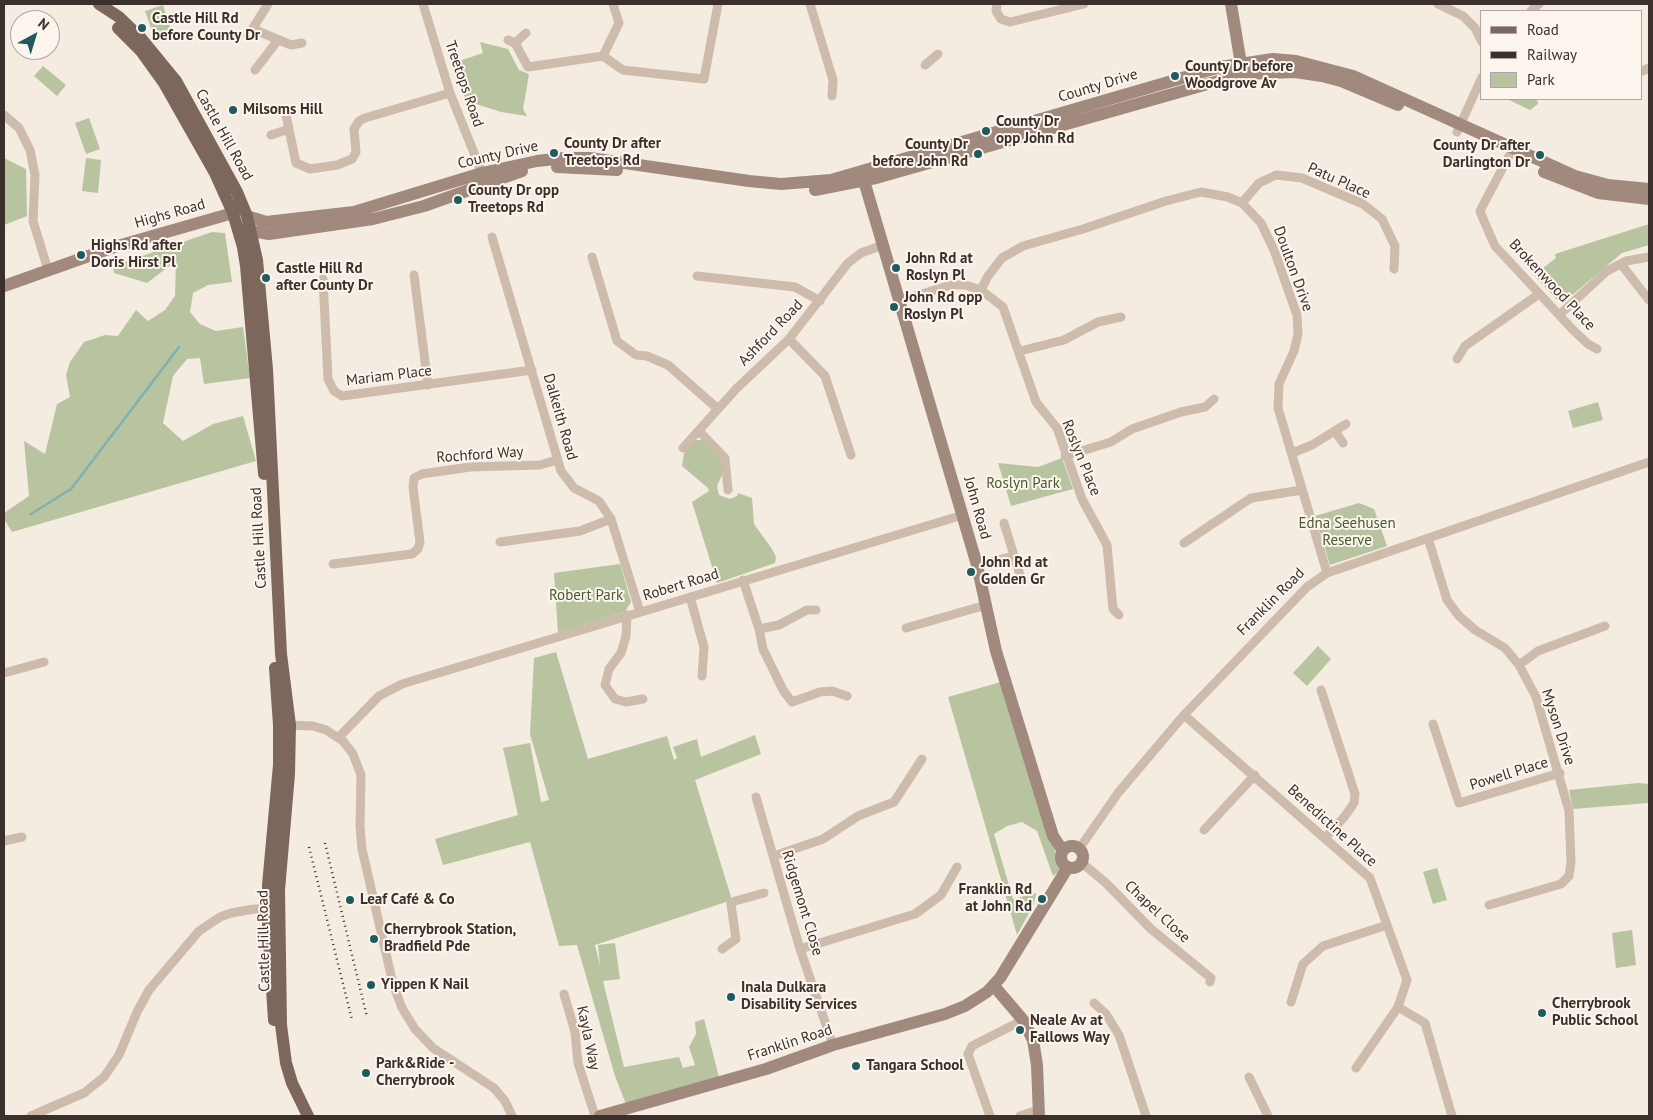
<!DOCTYPE html>
<html>
<head>
<meta charset="utf-8">
<style>
	body { margin:0 }
	#map { position:relative; width:1653px; height:1120px; overflow:hidden; background:#f4ebe1; font-family:"PT Sans",sans-serif }
	canvas { display:block }
	.frame { position:absolute; inset:0; border:5px solid #3b302b; pointer-events:none }
	.legend { position:absolute; left:1480px; top:10px; width:162px; height:90px; box-sizing:border-box; background:#fbf5ee; border:1px solid #aea6a0; margin:0; padding:6px 9px; list-style:none; font-size:15px; color:#3b302b }
	.legend li { display:flex; align-items:center; gap:10px; height:25px }
	.legend b { width:25px; border:1px solid #aea6a0 }
	.north { position:absolute; left:10px; top:10px; width:50px; height:50px; box-sizing:border-box; background:#fbf5ee; border:1px solid #aea6a0; border-radius:50%; rotate:39deg; font-size:14px; font-weight:700; line-height:20px; text-align:center; color:#3b302b }
	.north::after { content:''; display:block; margin:auto; width:18px; height:22px; background:#1f5a5e; clip-path:polygon(50% 0,100% 100%,50% 72%,0 100%) }
</style>
</head>
<body>
<div id="map">
<canvas width="1653" height="1120"></canvas>
<div class="frame"></div>
<ul class="legend">
<li><b style="height:6px;background:#7d675c"></b>Road</li>
<li><b style="height:6px;background:#3b302b"></b>Railway</li>
<li><b style="height:14px;background:#b8c4a0"></b>Park</li>
</ul>
<div class="north">N</div>
</div>
<script>
const ctx = document.querySelector('canvas').getContext('2d');
ctx.lineJoin = 'round';
function fillPath(path, color) { ctx.fillStyle = color; ctx.fill(path, 'evenodd'); }
const shape = rows => new Path2D(rows.map(r => 'M' + r).join(''));
function strokePath(path, color, width, dash) { ctx.strokeStyle = color; ctx.lineWidth = width; ctx.lineCap = dash ? 'butt' : 'round'; ctx.setLineDash(dash || []); ctx.stroke(path); }
function drawText(font, color, halo, rows, align = 'center') {
  ctx.font = font + ' "PT Sans",sans-serif'; ctx.lineWidth = 4; ctx.setLineDash([]); ctx.textBaseline = 'middle'; ctx.strokeStyle = halo; ctx.fillStyle = color; for (const [text, x, y, turn = 0] of rows) {
    ctx.save(); ctx.translate(x, y); ctx.rotate((+turn || 0) * Math.PI / 180); ctx.textAlign = isNaN(turn) ? turn : align; if (halo) ctx.strokeText(text, 0, 0); ctx.fillText(text, 0, 0); ctx.restore();
  }
}
fillPath(shape([
	[163,5,173,37,156,42,145,11],
	[480,42,508,49,519,70,529,74,523,109,527,116,501,112,476,104,468,107,453,63,483,53],
	[43,66,66,85,57,96,34,76],
	[1507,99,1537,99,1538,104,1530,110],
	[89,118,100,149,86,154,75,123],
	[4,158,26,169,27,216,4,225],
	[86,158,101,160,98,193,82,191],
	[1649,224,1649,245,1622,253,1565,301,1557,300,1534,275,1556,258,1555,254],
	[212,232,225,233,232,282,208,285,193,293,190,312,200,324,216,331,243,327,250,378,204,384,200,358,187,359,173,376,163,423,183,441,213,424,243,416,256,461,12,532,4,519,4,513,29,496,24,441,45,454,57,404,70,397,66,375,70,362,84,342,105,335,118,336,136,310,148,321,165,310,175,296,176,261,147,283,114,273,113,266],
	[1598,402,1603,420,1573,428,1568,411],
	[696,440,702,440,722,458,723,473,717,486,719,495,730,499,737,496,738,493,752,498,754,524,772,549,776,557,775,563,717,583,692,502,709,491,708,488,682,466,684,453],
	[1062,458,1073,489,1011,506,998,463,1038,467],
	[1359,503,1374,509,1387,546,1330,565,1315,516],
	[620,564,631,602,625,612,558,633,554,573],
	[1318,646,1331,659,1307,686,1293,673],
	[556,652,588,759,667,736,674,760,677,758,673,747,697,739,701,757,755,735,761,754,695,780,732,900,595,945,600,966,598,945,615,943,620,979,603,981,624,1067,679,1057,683,1068,695,1065,689,1047,696,1034,695,1022,704,1019,719,1077,626,1104,615,1076,577,945,559,946,530,842,443,865,435,839,518,815,503,748,530,743,541,802,549,800,530,734,534,658],
	[1001,682,1061,870,1053,876,1037,831,1022,822,1007,826,994,834,1013,899,1036,893,1034,904,1017,935,948,697],
	[1638,783,1649,784,1649,803,1573,809,1569,790],
	[1437,868,1447,900,1433,904,1423,872],
	[1632,930,1636,965,1616,968,1612,933]
]), '#b8c4a0');
strokePath(shape([
	[31,514,71,489,179,347]
]), '#7fb0b2', 2.5);
strokePath(shape([
	[423,4,450,93,482,173,486,176],
	[613,4,619,23,603,56,623,70,704,79,718,4],
	[810,4,833,80,832,96],
	[997,4,996,11,1001,19,1010,22,1084,4],
	[1438,4,1463,16,1475,28,1482,42],
	[1531,11,1539,4],
	[253,29,291,45,302,43],
	[248,36,268,4],
	[508,40,515,43,526,33],
	[515,43,528,67,603,56],
	[925,65,938,54],
	[255,70,278,40],
	[1642,71,1649,68],
	[4,115,19,128,30,150,35,175,33,221,48,270],
	[286,115,296,163,310,169,337,165,352,159,356,152,354,129,359,121,365,118,450,93],
	[1457,132,1482,77],
	[271,135,289,129],
	[1509,156,1480,211,1484,221,1495,246,1574,331,1588,344,1597,349],
	[1242,203,1259,183,1276,175,1302,178,1363,204,1382,219,1395,246,1394,269],
	[492,237,561,471,574,488,599,501,611,519,640,612],
	[592,257,617,341,636,355,647,356,668,365,718,409],
	[1621,264,1649,300],
	[414,275,428,385],
	[697,276,795,287,820,301],
	[323,279,328,379,334,391,342,396,532,370],
	[981,290,988,276,1002,258,1023,246,1083,229,1166,201,1201,192,1228,197,1242,203,1261,223,1274,250,1297,315,1298,334,1294,351,1279,384,1278,408,1327,573],
	[899,301,951,285,965,285,981,290,1003,307,1036,402,1057,428,1082,499,1107,545,1113,609,1119,615],
	[1559,315,1607,271,1626,261,1649,257],
	[789,339,825,376,851,455],
	[1020,351,1064,340,1098,322,1121,317],
	[1457,359,1465,346,1539,294],
	[699,431,725,458,728,490],
	[1335,431,1343,443],
	[683,448,736,389,789,339,848,263,861,253,883,245],
	[1292,453,1312,445,1346,424],
	[1065,456,1111,442,1132,429,1181,412,1205,407,1214,399],
	[1004,523,1020,575],
	[1428,538,1447,600,1459,616,1475,630,1505,648,1519,665,1536,697,1569,811,1571,862,1569,876,1561,884,1489,905],
	[500,542,580,531,611,519],
	[1184,543,1251,498,1302,490],
	[333,564,412,554,418,549,420,542,413,487,414,478,422,474,470,467,540,465,557,460],
	[977,565,1014,556],
	[743,580,759,629,763,649,783,690,792,702,820,692,832,691,847,696],
	[690,597,704,647,702,676],
	[627,615,626,636,621,653,609,669,605,685,615,699,626,702,643,699],
	[906,628,986,605],
	[759,629,779,625,807,610,816,610],
	[1519,665,1538,651,1605,626],
	[4,673,44,662],
	[1321,690,1355,794,1354,803,1345,816,1325,838],
	[1184,715,1370,878,1407,980,1398,1007,1356,1068],
	[1433,724,1459,803,1560,773],
	[284,725,313,726,326,730,343,741,353,754,361,775,360,826,362,849,393,984,402,1008,415,1029,433,1048,494,1088,505,1101,512,1116],
	[339,737,379,696,402,684,963,515],
	[756,797,800,949,833,1045],
	[1204,830,1255,775],
	[4,841,22,837],
	[1079,849,1118,793,1184,715,1307,587,1327,573,1649,462],
	[774,856,823,839,858,816,894,802,922,759],
	[1082,863,1106,883,1151,929,1211,978,1210,982],
	[722,949,736,939,731,904,735,901,764,893],
	[800,949,915,914,941,895,957,867],
	[564,994,575,1032,578,1063,595,1116],
	[1291,1002,1303,964,1323,946,1387,925],
	[1094,1003,1106,1014,1119,1035,1146,1116],
	[1398,1007,1425,1023,1452,1116],
	[1249,1077,1268,1116],
	[31,1116,84,1093,104,1077,119,1055,137,1012,149,990,199,931,220,917,231,913,254,909,274,909],
	[990,1116,968,1054,972,1046,1023,1020],
	[1020,1116,1038,1110]
]), '#cdbbac', 9);
strokePath(shape([
	[1231,4,1242,70],
	[557,167,617,170],
	[1544,172,1598,193,1649,199],
	[862,174,977,565,996,651,1053,836,1063,851],
	[815,190,876,178,1243,74,1295,72,1322,76,1341,81,1398,105],
	[247,216,266,222,354,212,482,173,537,161,564,158,590,158,749,181,781,184,831,180,1220,67,1273,59,1296,61,1353,76,1575,176,1608,185,1649,189],
	[251,231,269,234,373,219,424,206,522,171],
	[4,286,114,247,233,213],
	'1061 857a11 11 0 1 1 22 0a11 11 0 1 1-22 0Z',
	[994,986,1023,1020,1033,1040,1037,1065,1039,1116],
	[600,1116,766,1069,833,1045,945,1014,965,1006,987,992,1000,978,1068,867]
]), '#a18a7d', 12);
strokePath(shape([
	[99,4,119,17,140,37,176,81,237,192,247,216,257,260,267,369,281,654,290,725,289,774,279,890,281,1025,286,1063,292,1083,308,1116],
	[118,28,141,51,164,83,215,173,233,213,243,247,246,266,264,474],
	[274,1020,268,926,268,885,279,765,279,725,275,668]
]), '#7d675c', 12);
strokePath(shape([
	[325,843,367,1017],
	[309,847,352,1020]
]), '#3b302b', 2.5, [1, 4]);
for (const [x, y, r, color] of [
	[142,28,5,"#1f5a5e"],
	[1175,76,5,"#1f5a5e"],
	[233,110,5,"#1f5a5e"],
	[986,131,5,"#1f5a5e"],
	[554,153,5,"#1f5a5e"],
	[978,154,5,"#1f5a5e"],
	[1540,155,5,"#1f5a5e"],
	[458,200,5,"#1f5a5e"],
	[81,255,5,"#1f5a5e"],
	[896,268,5,"#1f5a5e"],
	[266,278,5,"#1f5a5e"],
	[894,307,5,"#1f5a5e"],
	[971,572,5,"#1f5a5e"],
	[1042,899,5,"#1f5a5e"],
	[350,900,5,"#1f5a5e"],
	[374,939,5,"#1f5a5e"],
	[371,985,5,"#1f5a5e"],
	[731,997,5,"#1f5a5e"],
	[1542,1013,5,"#1f5a5e"],
	[1020,1030,5,"#1f5a5e"],
	[856,1066,5,"#1f5a5e"],
	[366,1073,5,"#1f5a5e"]
]) { const dot = new Path2D(); dot.arc(x, y, r, 0, 2 * Math.PI); ctx.fillStyle = color; ctx.fill(dot); strokePath(dot, '#fbf5ee', 2); }
drawText('bold 15px', '#3b302b', '#fbf5ee', [
	["Castle Hill Rd",152,19],
	["before County Dr",152,36],
	["County Dr before",1185,67],
	["Woodgrove Av",1185,84],
	["Milsoms Hill",243,110],
	["County Dr",996,122],
	["opp John Rd",996,139],
	["County Dr after",564,144],
	["Treetops Rd",564,161],
	["County Dr",968,145,"right"],
	["before John Rd",968,162,"right"],
	["County Dr after",1530,146,"right"],
	["Darlington Dr",1530,163,"right"],
	["County Dr opp",468,191],
	["Treetops Rd",468,208],
	["Highs Rd after",91,246],
	["Doris Hirst Pl",91,263],
	["John Rd at",906,259],
	["Roslyn Pl",906,276],
	["Castle Hill Rd",276,269],
	["after County Dr",276,286],
	["John Rd opp",904,298],
	["Roslyn Pl",904,315],
	["John Rd at",981,563],
	["Golden Gr",981,580],
	["Franklin Rd",1032,890,"right"],
	["at John Rd",1032,907,"right"],
	["Leaf Café & Co",360,900],
	["Cherrybrook Station,",384,930],
	["Bradfield Pde",384,947],
	["Yippen K Nail",381,985],
	["Inala Dulkara",741,988],
	["Disability Services",741,1005],
	["Cherrybrook",1552,1004],
	["Public School",1552,1021],
	["Neale Av at",1030,1021],
	["Fallows Way",1030,1038],
	["Park&Ride -",376,1064],
	["Cherrybrook",376,1081],
	["Tangara School",866,1066]
], 'left');
drawText('15px', '#3b302b', '#fbf5ee', [
	["Treetops Road",464,84,71],
	["County Drive",1098,86,-17],
	["Castle Hill Road",224,135,61],
	["County Drive",498,155,-13],
	["Patu Place",1339,181,24],
	["Highs Road",170,214,-16],
	["Doulton Drive",1293,269,70],
	["Brokenwood Place",1552,285,47],
	["Ashford Road",771,333,-46],
	["Mariam Place",389,376,-7],
	["Dalkeith Road",560,417,74],
	["Rochford Way",480,455,-4],
	["Roslyn Place",1081,458,68],
	["John Road",977,508,74],
	["Castle Hill Road",259,538,-93],
	["Robert Road",681,585,-17],
	["Franklin Road",1271,602,-45],
	["Myson Drive",1558,727,72],
	["Powell Place",1509,774,-17],
	["Benedictine Place",1332,826,42],
	["Ridgemont Close",802,903,73],
	["Chapel Close",1157,912,43],
	["Castle Hill Road",264,941,-91],
	["Kayla Way",588,1038,78],
	["Franklin Road",790,1043,-18]
]);
drawText('15px', '#4a5a2e', '#fbf5ee', [
	["Roslyn Park",1023,484],
	["Edna Seehusen",1347,524],
	["Reserve",1347,541],
	["Robert Park",586,596]
]);
</script>
</body>
</html>
